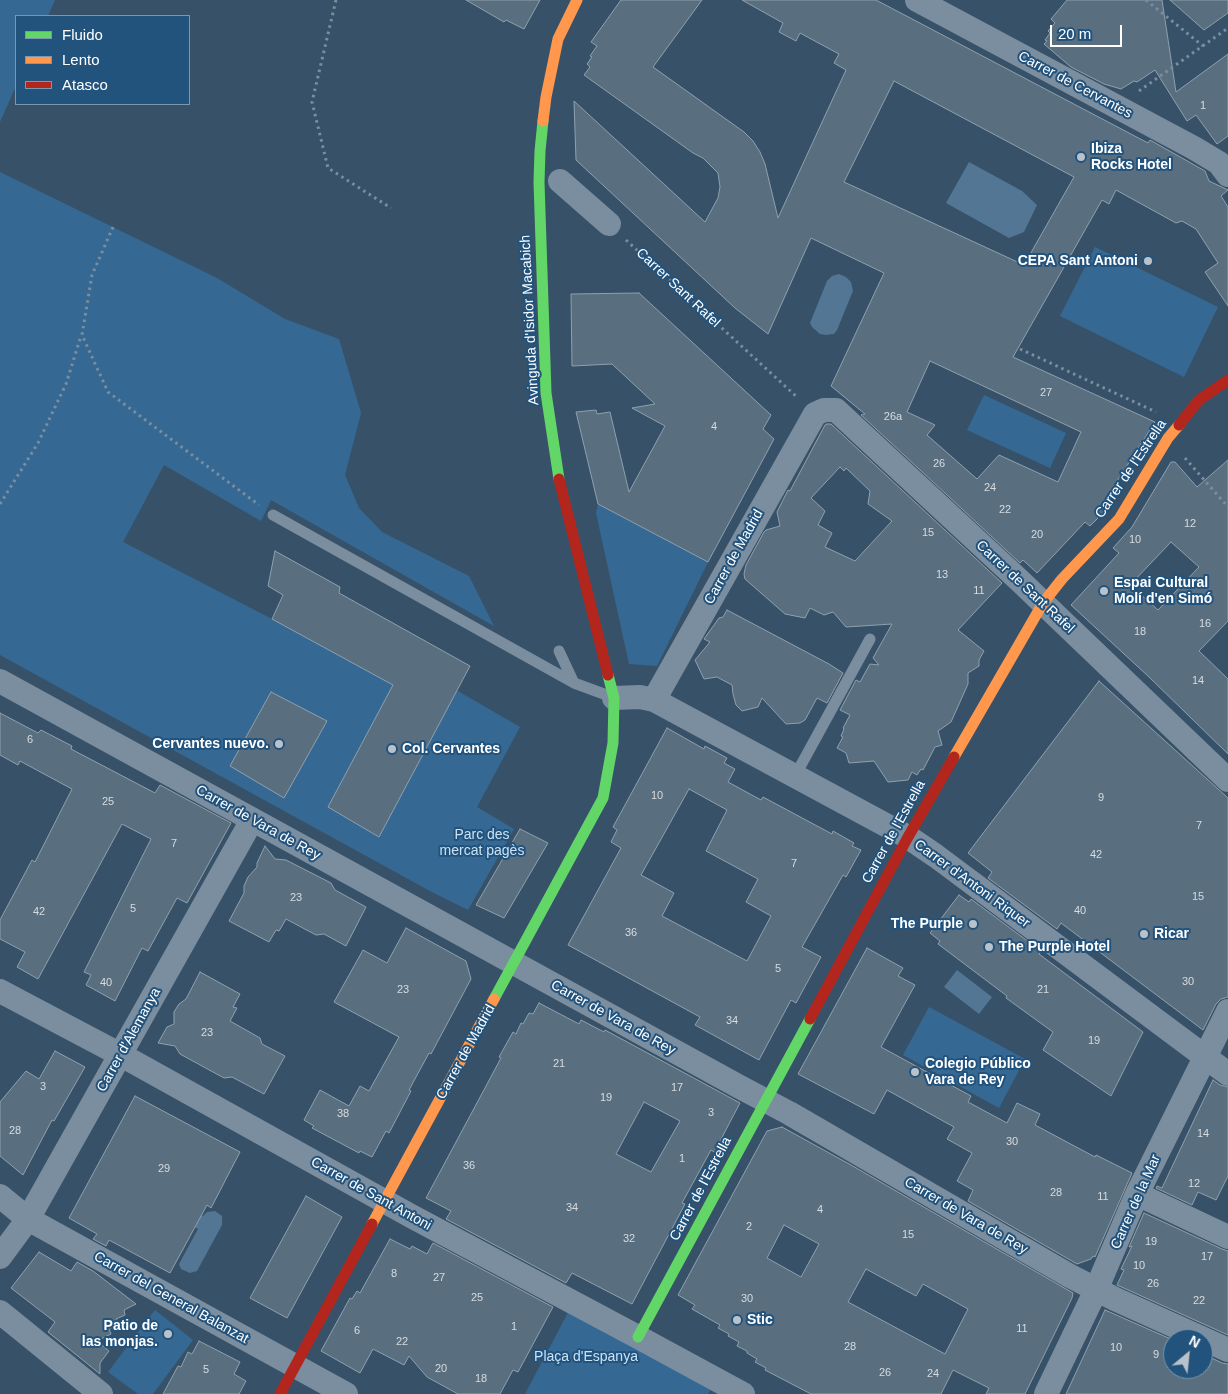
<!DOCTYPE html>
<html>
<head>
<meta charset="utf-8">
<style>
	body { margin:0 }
	#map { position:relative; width:1228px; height:1394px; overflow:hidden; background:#375268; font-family:Helvetica,sans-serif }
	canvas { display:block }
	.legend { position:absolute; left:15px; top:15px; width:175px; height:90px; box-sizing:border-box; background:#22537d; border:1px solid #7a98b1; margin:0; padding:6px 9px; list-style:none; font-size:15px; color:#fff }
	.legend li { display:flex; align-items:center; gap:10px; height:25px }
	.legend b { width:25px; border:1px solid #7a98b1 }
	.north { position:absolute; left:1163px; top:1329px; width:50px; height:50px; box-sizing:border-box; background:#22537d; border:1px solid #7a98b1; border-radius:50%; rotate:28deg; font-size:14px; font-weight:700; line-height:20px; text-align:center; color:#fff }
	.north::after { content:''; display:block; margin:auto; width:18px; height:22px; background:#b9c2ca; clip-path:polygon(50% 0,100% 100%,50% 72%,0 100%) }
	.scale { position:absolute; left:1050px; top:25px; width:72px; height:22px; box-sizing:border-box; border:2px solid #fff; border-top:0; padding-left:6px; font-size:15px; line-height:18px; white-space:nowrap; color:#fff; -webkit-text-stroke:4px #22537d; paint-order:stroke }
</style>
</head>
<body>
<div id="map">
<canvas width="1228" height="1394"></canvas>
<ul class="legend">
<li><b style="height:6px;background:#63d668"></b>Fluido</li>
<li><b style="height:6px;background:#ff974d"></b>Lento</li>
<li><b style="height:6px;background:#b3261e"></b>Atasco</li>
</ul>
<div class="north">N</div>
<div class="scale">20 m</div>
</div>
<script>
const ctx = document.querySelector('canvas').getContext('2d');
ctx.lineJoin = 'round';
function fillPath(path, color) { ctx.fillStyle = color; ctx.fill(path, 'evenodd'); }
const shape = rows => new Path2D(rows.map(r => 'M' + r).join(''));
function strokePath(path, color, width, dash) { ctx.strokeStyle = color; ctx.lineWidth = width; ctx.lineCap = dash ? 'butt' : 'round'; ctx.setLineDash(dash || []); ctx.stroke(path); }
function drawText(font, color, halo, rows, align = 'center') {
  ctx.font = font + ' Helvetica,sans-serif'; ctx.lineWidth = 4; ctx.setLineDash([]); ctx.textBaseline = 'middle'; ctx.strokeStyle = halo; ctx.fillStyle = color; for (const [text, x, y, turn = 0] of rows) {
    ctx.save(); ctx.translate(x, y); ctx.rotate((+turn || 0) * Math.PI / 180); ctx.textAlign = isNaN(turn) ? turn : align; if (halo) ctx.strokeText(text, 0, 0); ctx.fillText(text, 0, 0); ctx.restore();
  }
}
fillPath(shape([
	[0,0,55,0,48,16,16,16,16,86,0,122],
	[0,172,217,278,285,319,339,339,361,413,345,475,359,508,382,532,469,576,494,626,271,500,261,521,164,465,123,542,272,619,393,685,328,807,379,837,455,692,458,691,520,727,477,807,514,829,468,910,430,891,0,655],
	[1095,247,1218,307,1184,377,1060,316],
	[984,395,1066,433,1050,468,967,430],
	[598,504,708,562,657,666,629,664,596,513],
	[929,1007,1025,1059,999,1108,903,1055],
	[571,1307,711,1389,708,1394,525,1394],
	[155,1310,193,1340,153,1394,138,1394,108,1372]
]), '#356994');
fillPath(shape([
	[969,162,1022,191,1037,205,1024,232,1009,238,946,203],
	[839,274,846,277,851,282,853,291,837,330,834,334,826,335,820,334,812,327,810,323,827,281,832,276],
	[957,970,992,997,979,1014,944,987],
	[184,1206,203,1216,207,1212,215,1211,222,1216,222,1225,197,1271,190,1273,181,1269,179,1264,198,1229,177,1217]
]), '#537694');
const building = shape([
	[466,0,540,0,524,29,506,20,504,22,466,0],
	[621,0,702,0,653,67,744,132,753,141,760,152,765,164,778,218,846,70,834,63,839,54,800,33,796,41,779,32,783,23,742,0,876,0,1148,143,1150,140,1205,171,1209,181,1228,190,1221,196,1228,207,1228,306,1205,272,1218,263,1196,229,1182,221,1176,223,1116,190,1109,204,1102,200,1013,357,1155,422,1103,503,1109,506,1107,509,1090,526,1085,522,1037,573,1023,560,1020,563,861,415,865,414,831,386,884,273,811,238,768,334,735,308,576,160,574,101,705,222,718,198,720,187,718,173,703,158,693,153,584,75,590,67,587,64,592,57,590,56,597,46,591,42,621,0],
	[894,81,1074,177,1024,265,844,182,894,81],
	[930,361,1081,432,1058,482,999,455,977,479,927,435,935,425,907,412,930,361],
	[1067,0,1162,0,1176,92,1228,54,1228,136,1217,144,1196,115,1187,121,1155,70,1137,82,1134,81,1121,89,1104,84,1071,67,1044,44,1047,41,1045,40,1050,33,1048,31,1055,23,1051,19,1067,0],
	[1170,0,1228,0,1228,13,1204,30,1170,0],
	[639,293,771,415,763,429,774,439,708,562,598,504,576,412,596,410,597,414,610,412,629,492,665,426,632,408,655,404,612,364,572,366,571,294,639,293],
	[827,424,831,424,1002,583,958,630,984,651,979,660,979,666,968,673,968,684,951,722,938,731,942,745,935,747,923,770,921,769,917,775,912,772,908,780,888,782,874,761,849,763,846,753,837,748,843,737,841,736,844,729,843,728,850,715,840,710,856,680,860,682,870,664,879,665,873,658,892,624,846,627,833,612,824,615,810,608,805,618,785,614,745,579,744,574,746,565,764,532,766,530,780,526,777,512,788,490,790,491,825,425,827,424],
	[840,467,844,471,846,468,870,491,868,504,892,521,855,561,825,547,832,533,818,525,825,511,811,498,840,467],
	[1228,460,1228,621,1199,651,1228,679,1228,754,1149,677,1071,605,1119,553,1113,548,1132,527,1171,462,1175,462,1197,487,1228,460],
	[1171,542,1199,567,1158,610,1130,585,1171,542],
	[275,551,340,587,339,593,470,666,379,837,328,807,393,685,272,619,283,595,268,586,275,551],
	[727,610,829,664,843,673,827,703,817,698,805,720,800,723,786,724,762,698,758,707,742,711,736,705,733,694,732,685,717,677,704,679,695,660,710,642,704,639,719,618,723,617,727,610],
	[1099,681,1228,798,1228,997,1221,999,1216,1004,1203,1030,1061,923,1057,929,988,878,992,872,968,853,1099,681],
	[271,692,327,721,284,798,230,766,271,692],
	[0,713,38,733,41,730,72,746,71,749,155,793,160,785,231,823,187,903,177,898,148,951,142,948,115,1001,86,985,91,975,84,972,151,839,122,824,38,979,17,967,25,952,0,939,0,920,32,860,35,862,72,789,20,761,18,765,0,755,0,713],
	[667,728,704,749,705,746,727,758,724,763,735,769,728,782,761,800,763,797,832,834,833,831,854,843,852,846,861,850,846,877,843,875,802,947,821,957,796,1003,791,1000,759,1060,695,1025,700,1017,568,945,621,848,611,842,617,830,613,827,667,728],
	[689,789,727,810,706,851,758,879,746,902,771,916,747,961,662,916,674,893,641,875,689,789],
	[520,829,548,843,504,918,476,905,520,829],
	[265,846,275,859,286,860,331,883,335,890,366,907,346,946,324,934,316,935,286,919,279,931,276,930,269,942,229,921,244,893,244,886,248,877,257,867,257,863,265,846],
	[959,895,969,902,971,899,1041,951,1039,954,1143,1032,1111,1096,1043,1050,1053,1032,1006,998,1007,996,938,944,940,941,930,933,959,895],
	[406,928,466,961,471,979,431,1054,429,1053,409,1090,411,1091,389,1133,386,1131,372,1157,360,1151,359,1153,312,1128,314,1126,304,1120,320,1090,349,1106,360,1086,369,1091,399,1037,334,1002,363,950,387,963,406,928],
	[867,948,903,968,898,976,915,985,881,1047,971,1096,968,1102,1007,1123,1017,1103,1040,1114,1035,1125,1095,1157,1096,1155,1132,1173,1095,1257,1093,1256,1091,1259,1077,1264,968,1201,973,1190,957,1181,972,1153,947,1139,954,1127,887,1090,874,1114,798,1074,867,948],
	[200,972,240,994,233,1007,237,1008,230,1021,260,1038,262,1044,285,1056,264,1094,232,1077,224,1078,180,1054,175,1046,158,1043,167,1027,174,1024,174,1012,179,1004,186,999,200,972],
	[539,1003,579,1024,581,1020,604,1032,605,1030,740,1103,718,1145,725,1143,719,1155,711,1150,682,1203,685,1204,632,1304,572,1273,566,1283,446,1219,451,1211,426,1198,501,1058,499,1057,513,1032,516,1034,521,1023,523,1024,529,1013,533,1014,539,1003],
	[644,1102,680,1121,651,1172,616,1154,644,1102],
	[55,1051,85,1067,54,1121,52,1120,23,1175,0,1156,0,1102,26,1071,39,1079,55,1051],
	[1213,1080,1220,1085,1228,1087,1228,1176,1216,1200,1198,1192,1192,1205,1156,1188,1157,1186,1162,1188,1213,1080],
	[135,1096,240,1152,211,1208,207,1205,170,1273,109,1240,106,1246,93,1239,97,1234,69,1218,135,1096],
	[782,1127,851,1165,1073,1293,1072,1298,1025,1394,986,1394,989,1388,953,1370,941,1394,811,1394,765,1370,766,1368,755,1362,757,1359,747,1353,747,1351,737,1346,739,1342,728,1336,729,1334,718,1328,720,1325,692,1309,695,1305,678,1295,767,1131,782,1127],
	[784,1225,819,1244,801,1277,767,1258,784,1225],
	[866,1269,916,1296,923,1284,968,1309,945,1354,848,1302,866,1269],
	[306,1196,342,1217,287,1318,250,1298,306,1196],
	[1144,1213,1222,1249,1228,1251,1228,1335,1117,1285,1124,1270,1121,1269,1132,1246,1129,1247,1144,1213],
	[390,1239,410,1249,412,1246,427,1254,433,1243,553,1307,518,1372,513,1370,500,1394,458,1394,427,1377,409,1356,404,1365,373,1349,360,1373,321,1351,350,1298,352,1299,357,1291,360,1293,390,1239],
	[39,1252,71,1271,77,1262,93,1271,136,1304,124,1310,125,1315,116,1319,118,1324,109,1329,111,1334,97,1341,109,1351,100,1363,100,1374,48,1332,55,1322,11,1288,39,1252],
	[1105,1310,1173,1340,1173,1369,1203,1369,1203,1354,1222,1363,1228,1364,1228,1394,1066,1394,1105,1310],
	[199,1341,240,1362,234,1374,246,1381,239,1394,163,1394,178,1366,181,1367,188,1352,192,1354,199,1341]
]);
fillPath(building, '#596f80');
strokePath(building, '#8fa0ae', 1);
strokePath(shape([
	[336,0,312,102,328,168,391,208],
	[1146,0,1203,46],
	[1139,91,1228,28],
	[113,227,92,275,82,335,108,392,259,505],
	[626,240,798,398],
	[1020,349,1156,412],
	[1185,458,1228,507],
	[0,504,38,443,66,384,81,336]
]), '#7b8e9f', 3, [2.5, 4]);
strokePath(shape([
	[273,515,574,683,612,697],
	[559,651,574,683],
	[795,776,870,639]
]), '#7b8e9f', 11);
strokePath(shape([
	[917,0,1194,148,1219,163,1228,175],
	[560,181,609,224],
	[0,681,738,1086,789,1113,1070,1276,1115,1299,1228,1350],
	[614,698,640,697,654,700,908,837,936,856,1228,1074],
	[654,700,815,414,824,410,836,410,1019,580,1228,780],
	[0,991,121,1055,411,1216,638,1337,743,1394],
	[1137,1194,1228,1237],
	[0,1196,28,1219,346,1394],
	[0,1257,28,1219,252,820],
	[0,1312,101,1394],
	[1046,1394,1096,1290,1137,1194,1228,1011]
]), '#7b8e9f', 24);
strokePath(shape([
	[543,121,540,151,539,182,546,393,559,479],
	[494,999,603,798,613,743,614,698,608,675],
	[638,1337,810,1019]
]), '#63d668', 11);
strokePath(shape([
	[543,121,546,97,558,39,577,0],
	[954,757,1043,603,1062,579,1119,519,1168,438,1179,425],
	[372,1224,494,999]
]), '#ff974d', 11);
strokePath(shape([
	[1179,425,1199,400,1228,380],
	[559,479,608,675],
	[810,1019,908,837,954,757],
	[280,1394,372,1224]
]), '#b3261e', 11);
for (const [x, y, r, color] of [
	[1081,157,5,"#b9c2ca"],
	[1148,261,5,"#b9c2ca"],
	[1104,591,5,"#b9c2ca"],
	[279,744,5,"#b9c2ca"],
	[392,749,5,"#b9c2ca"],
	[973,924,5,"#b9c2ca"],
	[1144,934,5,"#b9c2ca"],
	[989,947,5,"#b9c2ca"],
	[915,1072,5,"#b9c2ca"],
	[737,1320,5,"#b9c2ca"],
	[168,1334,5,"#b9c2ca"]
]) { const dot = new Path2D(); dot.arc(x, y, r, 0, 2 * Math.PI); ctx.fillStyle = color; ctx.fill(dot); strokePath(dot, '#22537d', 2); }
drawText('11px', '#d6dbdf', null, [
	["1",1203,106],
	["27",1046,393],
	["26a",893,417],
	["4",714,427],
	["26",939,464],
	["24",990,488],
	["22",1005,510],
	["12",1190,524],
	["15",928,533],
	["20",1037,535],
	["10",1135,540],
	["13",942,575],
	["11",979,591],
	["16",1205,624],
	["18",1140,632],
	["14",1198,681],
	["6",30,740],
	["10",657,796],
	["9",1101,798],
	["25",108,802],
	["7",1199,826],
	["7",174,844],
	["42",1096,855],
	["7",794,864],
	["15",1198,897],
	["23",296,898],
	["5",133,909],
	["40",1080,911],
	["42",39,912],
	["36",631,933],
	["5",778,969],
	["30",1188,982],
	["40",106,983],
	["23",403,990],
	["21",1043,990],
	["34",732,1021],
	["23",207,1033],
	["19",1094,1041],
	["21",559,1064],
	["3",43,1087],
	["17",677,1088],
	["19",606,1098],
	["3",711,1113],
	["38",343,1114],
	["28",15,1131],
	["14",1203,1134],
	["30",1012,1142],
	["1",682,1159],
	["36",469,1166],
	["29",164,1169],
	["12",1194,1184],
	["28",1056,1193],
	["11",1103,1197],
	["34",572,1208],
	["4",820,1210],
	["2",749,1227],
	["15",908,1235],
	["32",629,1239],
	["19",1151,1242],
	["17",1207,1257],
	["10",1139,1266],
	["8",394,1274],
	["27",439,1278],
	["26",1153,1284],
	["25",477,1298],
	["30",747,1299],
	["22",1199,1301],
	["1",514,1327],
	["11",1022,1329],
	["6",357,1331],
	["22",402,1342],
	["28",850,1347],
	["10",1116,1348],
	["9",1156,1355],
	["20",441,1369],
	["5",206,1370],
	["26",885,1373],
	["24",933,1374],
	["18",481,1379]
]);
drawText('14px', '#fff', '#22537d', [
	["Carrer de Cervantes",1075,85,28],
	["Carrer Sant Rafel",678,288,43],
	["Avinguda d'Isidor Macabich",530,320,-93],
	["Carrer de l'Estrella",1131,469,-56],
	["Carrer de Madrid",734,557,-61],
	["Carrer de Sant Rafel",1025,587,43],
	["Carrer de Vara de Rey",258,823,29],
	["Carrer de l'Estrella",894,832,-61],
	["Carrer d'Antoni Riquer",972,884,36],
	["Carrer de Vara de Rey",613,1018,29],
	["Carrer d'Alemanya",129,1040,-61],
	["Carrer de Madrid",466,1052,-61],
	["Carrer de l'Estrella",701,1189,-62],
	["Carrer de Sant Antoni",371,1194,29],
	["Carrer de la Mar",1136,1202,-66],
	["Carrer de Vara de Rey",966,1216,30],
	["Carrer del General Balanzat",171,1298,29]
]);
drawText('bold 14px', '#fff', '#22537d', [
	["Ibiza",1091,149],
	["Rocks Hotel",1091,165],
	["CEPA Sant Antoni",1138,261,"right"],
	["Espai Cultural",1114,583],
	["Molí d'en Simó",1114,599],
	["Cervantes nuevo.",269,744,"right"],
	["Col. Cervantes",402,749],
	["The Purple",963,924,"right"],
	["Ricar",1154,934],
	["The Purple Hotel",999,947],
	["Colegio Público",925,1064],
	["Vara de Rey",925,1080],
	["Stic",747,1320],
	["Patio de",158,1326,"right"],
	["las monjas.",158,1342,"right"]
], 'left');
drawText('14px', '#c9e2f5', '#22537d', [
	["Parc des",482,835],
	["mercat pagès",482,851],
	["Plaça d'Espanya",586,1357]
]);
</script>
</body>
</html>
